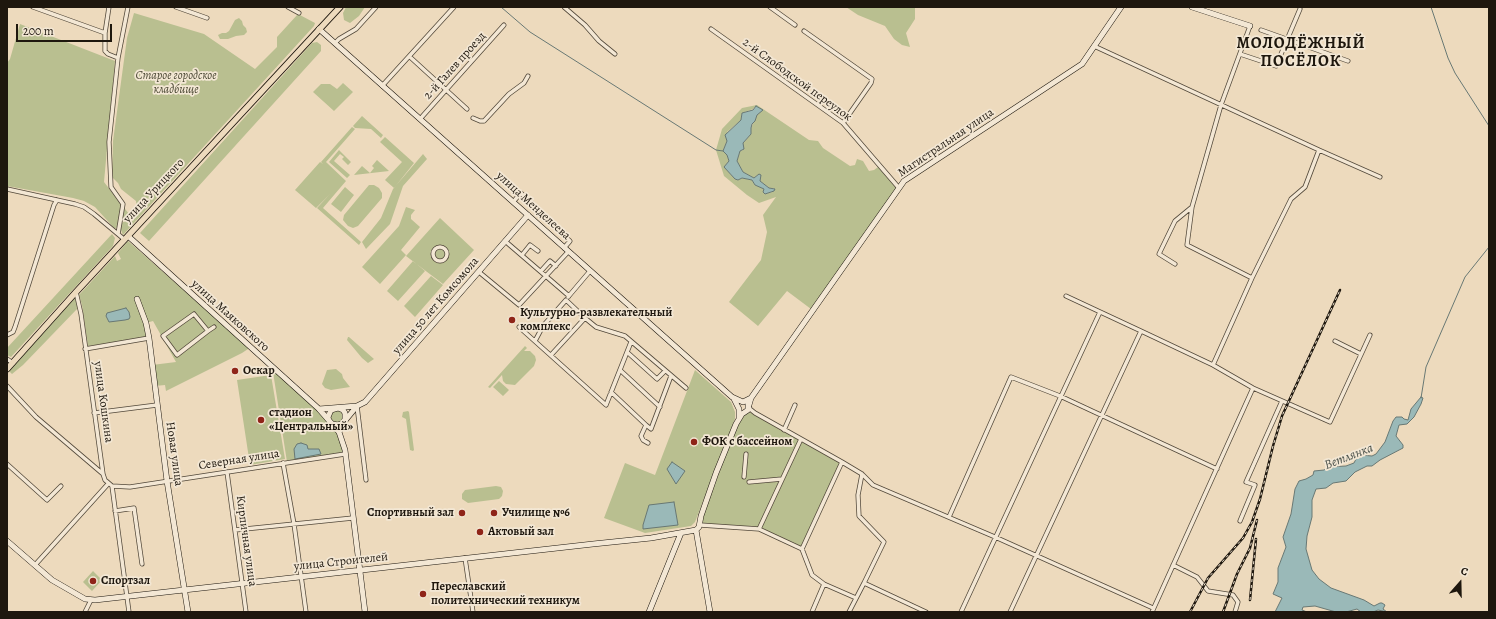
<!DOCTYPE html>
<html>
<head>
<meta charset="utf-8">
<style>
	body { margin:0 }
	#map { position:relative; width:1496px; height:619px; overflow:hidden; background:#eddabd; font-family:Alegreya,serif }
	canvas { display:block }
	.frame { position:absolute; inset:0; border:8px solid #1e170e; pointer-events:none }
	.north { position:absolute; left:1440px; top:563px; width:40px; height:40px; -webkit-text-stroke:3px #f3e7d4; paint-order:stroke; rotate:20deg; font-size:11px; font-weight:700; line-height:16px; text-align:center; color:#1e170e }
	.north::after { content:''; display:block; margin:auto; width:14px; height:18px; background:#1e170e; clip-path:polygon(50% 0,100% 100%,50% 72%,0 100%) }
	.scale { position:absolute; left:16px; top:24px; width:96px; height:18px; box-sizing:border-box; border:2px solid #1e170e; border-top:0; padding-left:5px; font-size:12px; line-height:14px; white-space:nowrap; color:#1e170e; -webkit-text-stroke:3px #f3e7d4; paint-order:stroke }
</style>
</head>
<body>
<div id="map">
<canvas width="1496" height="619"></canvas>
<div class="frame"></div>
<div class="north">С</div>
<div class="scale">200 m</div>
</div>
<script>
const ctx = document.querySelector('canvas').getContext('2d');
ctx.lineJoin = 'round';
function fillPath(path, color) { ctx.fillStyle = color; ctx.fill(path, 'evenodd'); }
const shape = rows => new Path2D(rows.map(r => 'M' + r).join(''));
function strokePath(path, color, width, dash) { ctx.strokeStyle = color; ctx.lineWidth = width; ctx.lineCap = dash ? 'butt' : 'round'; ctx.setLineDash(dash || []); ctx.stroke(path); }
function drawText(font, color, halo, rows, align = 'center') {
  ctx.font = font + ' Alegreya,serif'; ctx.lineWidth = 3.5; ctx.setLineDash([]); ctx.textBaseline = 'middle'; ctx.strokeStyle = halo; ctx.fillStyle = color; for (const [text, x, y, turn = 0] of rows) {
    ctx.save(); ctx.translate(x, y); ctx.rotate((+turn || 0) * Math.PI / 180); ctx.textAlign = isNaN(turn) ? turn : align; if (halo) ctx.strokeText(text, 0, 0); ctx.fillText(text, 0, 0); ctx.restore();
  }
}
fillPath(shape([
	[346,7,365,7,359,16,350,23,344,20,343,13],
	[846,7,915,7,915,19,906,33,910,47,902,45,894,39,885,26,858,15],
	[134,13,204,34,255,69,277,47,277,37,298,14,315,23,314,26,123,235,121,230,121,224,137,210,136,201,121,189,118,183,112,177,113,141,127,38],
	[239,18,242,21,243,25,246,28,247,32,244,35,236,36,228,39,220,39,218,35,222,33,226,33,229,31,235,20],
	[20,24,115,61,104,182,129,214,115,229,95,207,84,201,73,198,7,186,7,63,10,59],
	[317,42,321,45,321,51,149,241,140,233,312,43],
	[343,83,353,92,334,111,313,92,321,84,330,84,337,89],
	[757,105,809,140,818,141,823,148,850,166,855,165,857,159,863,161,869,171,874,170,878,167,898,187,811,309,787,291,758,326,729,302,761,260,767,232,763,215,776,197,759,203,747,195,724,176,716,150,722,129,742,108],
	[755,107,761,111,757,115,751,128,751,134,743,143,743,150,740,151,737,161,743,172,754,178,759,174,760,175,759,181,769,188,774,188,772,192,768,193,765,194,764,188,755,185,752,180,742,178,738,180,735,179,726,169,725,166,729,161,727,155,723,151,727,141,727,132,741,120,742,113,753,109],
	[362,116,383,135,381,138,371,129,355,128,353,126],
	[352,127,355,129,326,162,346,181,323,208,361,242,359,245,317,208,330,194,316,208,295,190,320,162,323,164,321,162],
	[385,137,414,163,394,188,385,180,402,162,380,142],
	[339,150,351,162,348,165,342,159,344,157,340,154,334,161,350,175,347,178,329,162],
	[423,154,427,159,403,186,390,224,366,249,362,242,381,218,393,189],
	[377,160,389,171,354,175,362,166,370,173,374,168,372,166],
	[369,185,374,185,379,188,382,193,382,198,358,226,353,228,348,226,343,220,344,215],
	[345,187,354,195,341,212,331,204],
	[406,207,415,210,411,215,411,219,420,227,401,250,406,255,380,284,362,267,399,226],
	[440,218,474,250,443,284,406,256],
	[112,234,115,238,113,246,11,357,7,355,7,348],
	[128,241,248,347,248,349,242,353,166,391,165,385,155,386,152,365,176,362,153,321,146,323,148,338,88,346,82,305,79,295,115,256,117,261,121,259,118,253],
	[413,261,425,271,398,301,387,291],
	[431,276,443,285,415,317,404,306],
	[75,298,78,308,23,365,12,374,9,371],
	[348,337,349,337,374,359,368,363,362,358,347,340],
	[525,346,527,348,524,351,530,351,535,356,536,360,534,366,515,385,506,384,503,381,502,375,490,388,488,387],
	[336,369,342,374,343,378,350,387,331,390,325,388,322,384,327,370],
	[695,370,731,402,735,412,735,419,695,522,691,526,645,533,604,518,625,463,655,475],
	[273,372,276,372,318,410,338,433,344,453,287,462],
	[271,375,285,459,250,465,237,380],
	[499,381,509,390,503,396,493,387],
	[340,409,345,415,340,424,330,420,329,413],
	[408,411,409,412,414,450,413,451,410,450,406,419,402,417,403,412],
	[750,412,842,462,802,549,759,529,700,525,739,419,746,413],
	[496,486,501,487,503,491,502,496,499,499,468,503,462,499,462,494,465,490],
	[93,571,102,580,92,591,83,582]
]), '#b9bf90');
const water = shape([
	[756,106,763,110,757,115,755,121,752,124,751,128,751,134,743,143,744,149,740,151,737,161,743,172,754,178,759,174,761,175,760,181,769,188,775,189,774,191,765,194,763,192,764,189,755,185,752,180,742,178,738,180,735,179,724,167,729,161,727,155,723,151,727,141,725,135,741,120,742,113,753,110,756,106],
	[126,308,129,312,130,317,129,319,125,320,109,322,106,316,107,313,126,308],
	[1421,397,1423,398,1421,404,1414,417,1407,424,1399,425,1396,436,1403,445,1403,448,1380,460,1372,466,1367,466,1355,472,1346,481,1333,483,1326,488,1316,489,1312,500,1312,517,1307,536,1306,549,1312,570,1319,579,1331,588,1364,600,1374,606,1380,603,1382,603,1385,605,1383,609,1387,612,1378,610,1373,612,1361,612,1357,609,1346,612,1336,612,1315,606,1303,607,1302,610,1307,612,1275,612,1282,598,1273,594,1278,582,1278,568,1286,547,1283,537,1291,514,1295,489,1299,481,1306,479,1313,475,1314,471,1324,470,1328,467,1346,466,1354,463,1357,457,1360,455,1372,456,1376,454,1385,442,1393,421,1396,417,1402,417,1404,419,1408,420,1411,409,1421,397],
	[301,443,307,445,308,449,319,449,321,454,295,459,294,449,297,444,301,443],
	[672,462,685,471,676,484,667,469,672,462],
	[674,502,678,525,643,529,643,525,649,505,674,502]
]);
fillPath(water, '#9ab9b8');
strokePath(water, '#687874', 1);
strokePath(shape([
	[501,7,530,32,716,150,723,151],
	[1431,7,1448,58,1455,73,1489,126],
	[1421,398,1426,367,1465,277,1489,247]
]), '#687874', 1);
const street = shape([
	[33,7,105,33],
	[109,7,105,33,105,51,108,54,118,58],
	[176,7,207,18],
	[288,7,299,13],
	[564,7,585,25,599,41,615,54],
	[770,7,795,25],
	[1250,26,1221,105,1192,207,1187,245,1252,278],
	[711,29,843,123,899,188],
	[1261,30,1348,61],
	[804,31,872,79,871,83,843,123],
	[335,43,339,39,356,29,376,7],
	[1094,46,1319,150,1305,187,1291,199,1252,278,1213,365],
	[1240,54,1276,66,1300,9],
	[410,57,467,109],
	[382,86,454,7],
	[473,118,480,121,484,121,509,94,524,83,528,76],
	[420,119,504,25],
	[1319,150,1380,177],
	[7,189,75,204,84,207,94,214,125,240],
	[513,202,521,193,532,203,534,208,570,241,564,248],
	[118,234,123,204,111,187,109,142,118,58,128,7],
	[505,241,569,296],
	'433 254a7 7 0 1 1 14 0a7 7 0 1 1-14 0Z',
	[522,255,530,245,538,251],
	[1175,264,1159,254,1175,221,1192,207],
	[541,271,550,261,556,266],
	[479,272,519,305,568,252],
	[76,292,81,314,103,474,105,480,112,486,129,612],
	[1066,296,1141,331],
	[568,297,590,271],
	[194,314,208,331,177,355,163,336,194,314],
	[585,318,596,327,625,336,686,388],
	[519,327,606,405,631,342],
	[208,331,214,327],
	[7,335,13,332,15,327,54,205,57,200],
	[535,341,543,326,566,300,585,318,551,355],
	[1335,341,1361,354],
	[85,349,149,338],
	[627,352,657,379,665,371],
	[7,359,13,363],
	[620,370,660,407],
	[7,386,36,417,103,474],
	[611,392,646,425],
	[357,406,366,480],
	[94,413,157,405],
	[784,430,795,405],
	[648,443,643,440,641,436,646,425,651,429,671,376],
	[842,462,862,474,873,485,995,537,1153,608],
	[283,463,294,524,306,612],
	[7,464,47,500,61,486],
	[227,472,246,612],
	[862,474,858,495,859,516,884,542,864,583],
	[744,477,746,454],
	[749,482,782,479],
	[112,486,130,487,345,454],
	[115,511,134,508,142,564],
	[949,517,1011,377,1060,396,1217,469],
	[1240,521,1255,485,1246,482,1282,401],
	[700,525,759,529,802,549,842,462,755,413,750,409,749,406],
	[759,529,801,439],
	[235,530,353,518],
	[802,549,812,575,824,584,856,598],
	[465,558,473,612],
	[35,565,108,484],
	[1173,565,1197,577,1208,591,1233,595,1238,602,1235,612],
	[85,612,91,600],
	[812,612,824,584],
	[849,612,864,583,926,612],
	[961,612,1100,312],
	[1010,612,1141,331,1213,365,1253,388,1330,422,1370,335],
	[1152,612,1253,388]
]);
const secondary = shape([
	[1192,7,1250,26],
	[319,29,732,397,743,402,751,398],
	[128,236,319,409,339,432,345,450,365,612],
	[137,299,146,323,149,338,167,481,188,612],
	[734,399,739,409,739,418],
	[749,405,751,398,904,181,1082,64,1121,7],
	[319,409,357,406,365,402,528,215],
	[339,432,343,423,345,419,345,413,343,410,338,408,331,410,328,417,329,421,332,424,338,425,343,423,357,406],
	[7,541,52,580,85,599,95,600,593,544,651,538,696,530],
	[649,612,681,533],
	[710,612,696,530,699,527,701,516,716,473,736,424,742,414,748,410,748,404]
]);
const primary = shape([
	[7,369,76,292,340,7]
]);
strokePath(street, '#52483a', 5);
strokePath(secondary, '#1e170e', 6);
strokePath(primary, '#1e170e', 7);
strokePath(street, '#f3e7d4', 3.5);
strokePath(secondary, '#f3e7d4', 5);
strokePath(primary, '#eddabd', 5.5);
const rail = shape([
	[1250,600,1256,539],
	[1190,612,1208,578,1243,538,1252,522,1260,499,1273,446,1282,416,1340,290],
	[1223,612,1237,574,1250,548,1257,520]
]);
strokePath(rail, '#1e170e', 2.5);
strokePath(rail, '#f3e7d4', 1, [3]);
for (const [x, y, r, color] of [
	[512,320,4,"#8f2418"],
	[235,371,4,"#8f2418"],
	[261,420,4,"#8f2418"],
	[694,442,4,"#8f2418"],
	[462,513,4,"#8f2418"],
	[494,513,4,"#8f2418"],
	[480,532,4,"#8f2418"],
	[93,581,4,"#8f2418"],
	[423,594,4,"#8f2418"]
]) { const dot = new Path2D(); dot.arc(x, y, r, 0, 2 * Math.PI); ctx.fillStyle = color; ctx.fill(dot); strokePath(dot, '#f3e7d4', 1.5); }
drawText('12px', '#1e170e', '#f3e7d4', [
	["2-й Галев проезд",455,66,-48],
	["2-й Слободской переулок",797,80,36],
	["Магистральная улица",946,143,-34],
	["улица Урицкого",154,191,-47],
	["улица Менделеева",533,206,42],
	["улица 50 лет Комсомола",436,306,-49],
	["улица Маяковского",230,316,42],
	["улица Кошкина",103,402,82],
	["Новая улица",174,454,82],
	["Северная улица",239,460,-9],
	["Кирпичная улица",246,541,82],
	["улица Строителей",341,562,-6]
]);
drawText('italic 12px', '#4c4935', '#f3e7d4', [
	["Старое городское",176,76],
	["кладбище",176,90]
]);
drawText('bold 12px', '#1e170e', '#f3e7d4', [
	["Культурно-развлекательный",520,313],
	["комплекс",520,327],
	["Оскар",243,371],
	["стадион",269,413],
	["«Центральный»",269,427],
	["ФОК с бассейном",702,442],
	["Спортивный зал",454,513,"right"],
	["Училище №6",502,513],
	["Актовый зал",488,532],
	["Спортзал",101,581],
	["Переславский",431,587],
	["политехнический техникум",431,601]
], 'left');
drawText('italic 13px', '#49504a', '#f3e7d4', [
	["Ветлянка",1349,457,-21]
]);
ctx.letterSpacing = '1px';
drawText('bold 16px', '#1e170e', '#f3e7d4', [
	["МОЛОДЁЖНЫЙ",1301,44],
	["ПОСЁЛОК",1301,62]
]);
ctx.letterSpacing = '0px';
</script>
</body>
</html>
